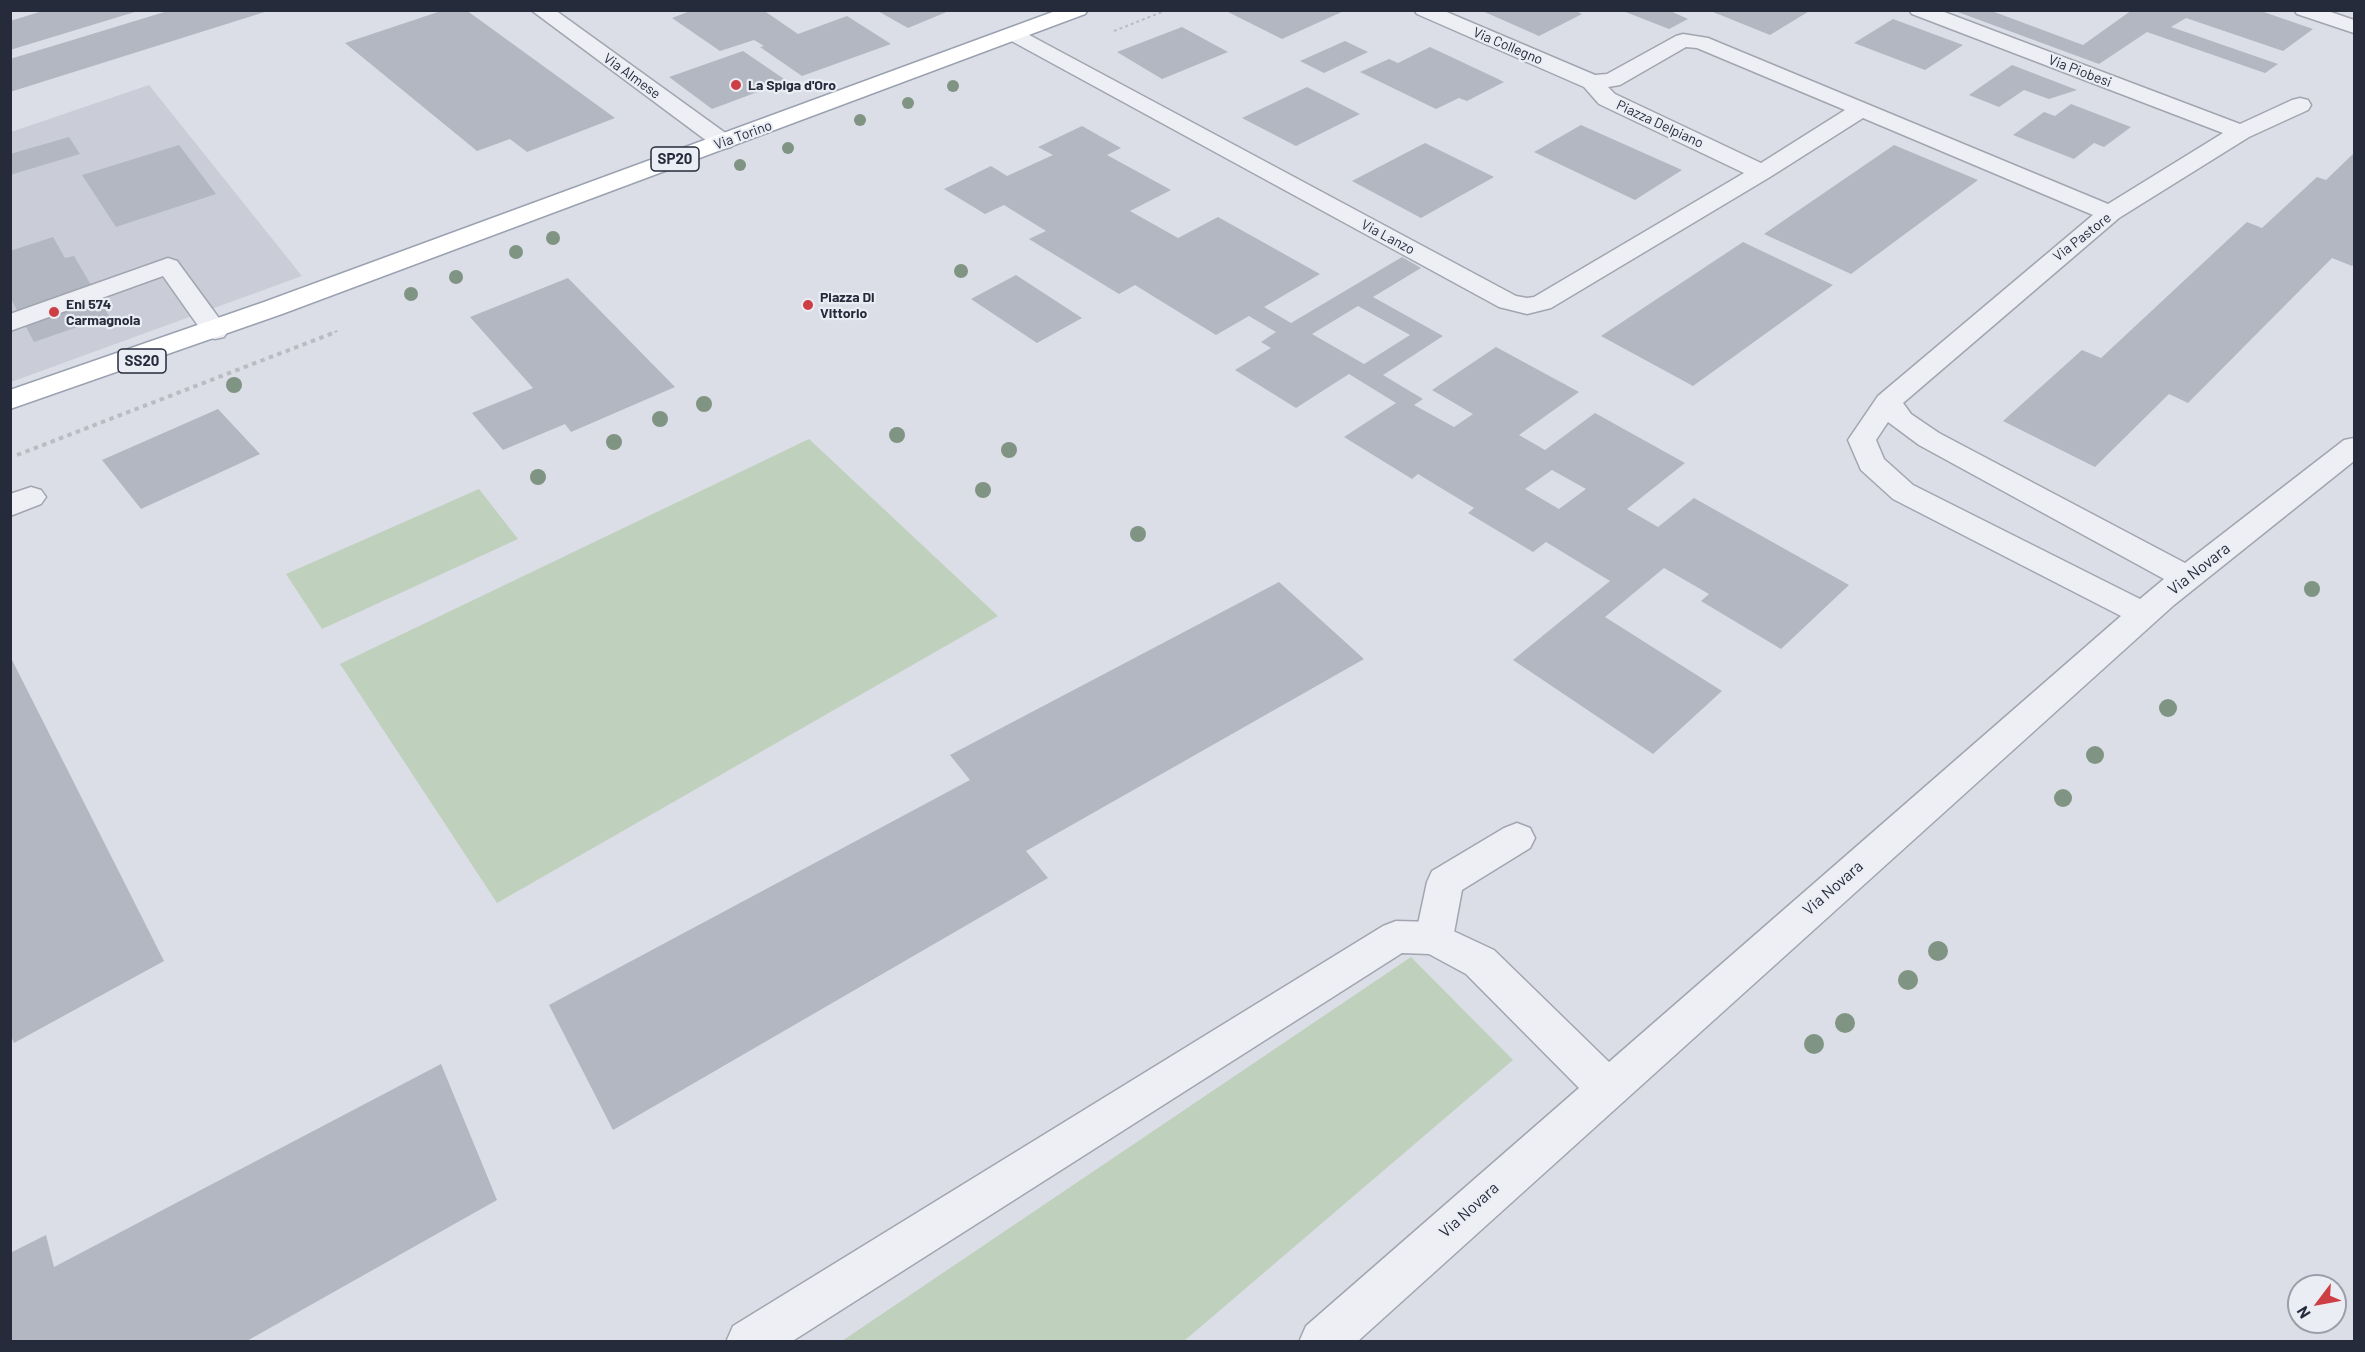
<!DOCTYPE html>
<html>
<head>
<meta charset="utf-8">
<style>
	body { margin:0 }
	#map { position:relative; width:2365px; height:1352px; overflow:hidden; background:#dbdee6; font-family:Barlow,sans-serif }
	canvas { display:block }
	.frame { position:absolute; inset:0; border:12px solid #262b3c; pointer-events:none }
	.north { position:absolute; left:2287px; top:1274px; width:60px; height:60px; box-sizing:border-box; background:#ebedf4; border:2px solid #9c9faa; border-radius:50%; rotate:238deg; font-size:16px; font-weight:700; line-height:24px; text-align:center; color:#262b3c }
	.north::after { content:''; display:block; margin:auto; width:21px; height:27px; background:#cd3f44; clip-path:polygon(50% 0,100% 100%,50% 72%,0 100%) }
</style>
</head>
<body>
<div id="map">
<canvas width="2365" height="1352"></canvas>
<div class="frame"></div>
<div class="north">N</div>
</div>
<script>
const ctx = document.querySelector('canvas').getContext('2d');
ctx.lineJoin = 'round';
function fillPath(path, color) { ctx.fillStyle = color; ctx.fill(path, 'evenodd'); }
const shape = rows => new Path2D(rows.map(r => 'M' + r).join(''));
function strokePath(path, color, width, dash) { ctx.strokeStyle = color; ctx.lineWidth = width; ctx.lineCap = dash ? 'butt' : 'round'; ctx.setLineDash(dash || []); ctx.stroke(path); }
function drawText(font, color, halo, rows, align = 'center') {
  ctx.font = font + ' Barlow,sans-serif'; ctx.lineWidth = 4.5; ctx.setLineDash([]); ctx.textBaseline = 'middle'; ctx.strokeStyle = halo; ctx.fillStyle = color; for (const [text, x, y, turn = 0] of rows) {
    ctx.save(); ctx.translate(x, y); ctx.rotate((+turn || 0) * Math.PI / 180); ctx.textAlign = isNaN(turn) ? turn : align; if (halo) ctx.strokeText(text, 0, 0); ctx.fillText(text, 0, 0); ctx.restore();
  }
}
fillPath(shape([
	[149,85,302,276,11,382,11,132]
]), '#cacdd8');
fillPath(shape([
	[809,439,998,616,497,903,340,664],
	[479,489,518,539,322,629,286,574],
	[1411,957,1513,1060,1184,1341,842,1341]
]), '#bfd0bd');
fillPath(shape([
	[46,10,138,10,138,11,10,50,10,21],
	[171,10,268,11,10,92,10,59],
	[444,10,466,10,615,118,527,152,510,139,477,151,345,43],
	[693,10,763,10,798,34,847,16,891,44,802,76,760,47,764,46,754,40,720,51,672,18],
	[876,10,949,10,949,11,908,28],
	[1224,10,1346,10,1282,39],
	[1480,10,1574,10,1582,14,1539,36],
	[1668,10,1688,19,1669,29,1623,11],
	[1708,10,1811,10,1770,35],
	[1989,10,2083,45,2132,10,2258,10,2313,29,2283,51,2186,18,2171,27,2278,64,2265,73,2147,32,2099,64,1955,11],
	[1893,19,1963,45,1925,70,1854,43],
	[1182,27,1228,52,1162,79,1117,52],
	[1345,41,1368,52,1324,73,1300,61],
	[1430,47,1496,78,1504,82,1467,101,1459,98,1436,109,1360,72,1389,59,1398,63],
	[743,51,787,81,712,109,669,77],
	[2012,65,2077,90,2049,99,2024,90,1999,107,1969,95],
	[1307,87,1360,114,1296,146,1242,118],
	[2071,104,2131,127,2104,147,2094,143,2074,159,2013,135,2044,112,2055,116],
	[1581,125,1682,170,1635,200,1534,152],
	[1082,126,1121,148,1107,155,1171,190,1130,211,1178,238,1218,217,1320,274,1264,307,1291,323,1402,257,1421,268,1373,297,1443,336,1383,375,1423,399,1414,405,1454,427,1473,414,1432,390,1496,347,1579,392,1519,435,1545,450,1595,413,1685,463,1627,509,1658,527,1694,498,1849,585,1781,649,1701,601,1709,594,1664,568,1605,617,1722,691,1653,754,1513,660,1610,581,1546,542,1533,552,1468,513,1474,508,1418,474,1412,479,1344,437,1396,403,1349,374,1296,408,1235,370,1271,348,1261,342,1276,332,1249,316,1216,335,1135,285,1119,294,1029,239,1046,231,1004,205,985,214,944,189,991,166,1007,176,1053,155,1038,147],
	[1358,306,1410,335,1364,364,1312,334],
	[1552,470,1586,489,1559,509,1525,489],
	[69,137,80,154,10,175,10,154],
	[1425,143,1494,177,1421,218,1352,181],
	[179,145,216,194,116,227,82,175],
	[1894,145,1978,180,1851,274,1764,234],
	[2354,153,2354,264,2352,266,2332,258,2188,403,2169,394,2095,467,2003,421,2082,350,2101,358,2247,222,2262,228,2317,177,2326,180],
	[53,237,65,258,74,256,109,316,34,342,10,297,10,251],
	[1743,242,1833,285,1693,386,1601,336],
	[1016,275,1082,318,1037,343,971,299],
	[568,278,675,387,571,432,565,424,503,450,472,413,533,388,470,317],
	[218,409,260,454,141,509,102,460],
	[1279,582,1364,659,1026,851,1048,878,613,1130,549,1005,970,780,950,755],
	[10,656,164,961,14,1043,10,1034],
	[441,1064,497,1200,245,1342,10,1342,10,1253,46,1235,54,1267]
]), '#b3b7c2');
const lane = shape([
	[168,258,177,261,224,325,228,331,224,337,215,339,206,337,163,276,10,331,10,314,168,258],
	[31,487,41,490,46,497,41,504,10,516,10,494,31,487],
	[1517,823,1530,828,1535,838,1530,848,1462,890,1453,938,1447,950,1434,954,1421,950,1415,938,1427,882,1432,871,1504,828,1517,823]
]);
const street = shape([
	[531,10,555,10,731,137,734,142,731,147,723,149,715,147,531,10],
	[1414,10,1442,10,1595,75,1607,74,1676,36,1683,34,1708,38,2108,204,2223,133,1912,14,1909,10,1939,10,2240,124,2292,100,2300,98,2308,100,2311,105,2308,110,2249,137,2119,218,1903,403,1911,414,1939,433,2185,563,2344,440,2354,438,2354,461,2174,605,1357,1342,1299,1342,1306,1326,1579,1088,1466,974,1429,954,1402,953,791,1342,726,1342,733,1326,1383,926,1396,921,1434,922,1494,950,1609,1062,2121,616,1893,499,1861,470,1848,440,1878,396,2093,215,1863,118,1770,177,1551,308,1527,314,1499,307,1006,38,1003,34,1006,30,1013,28,1020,30,1516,296,1527,298,1534,297,1744,173,1599,104,1584,87,1417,14,1414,10],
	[1686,47,1697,48,1845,110,1761,163,1615,94,1608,87,1620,85,1686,47],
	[1888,422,1919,445,2164,579,2140,599,1913,485,1884,459,1876,440,1888,422],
	[2294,10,2325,10,2354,20,2354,33,2297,14,2294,10]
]);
const primary = shape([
	[1058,10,1088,10,1085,14,282,314,10,409,10,390,264,302,1058,10]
]);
strokePath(lane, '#a1a5b0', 3);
strokePath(street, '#a1a5b0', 3);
strokePath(primary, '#9ba1b1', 3);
strokePath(shape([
	[1114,31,1167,10],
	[329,334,340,330]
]), '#babcc4', 2, [3, 3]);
strokePath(shape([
	[17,455,333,333]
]), '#babcc4', 4, [4.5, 4.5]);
fillPath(lane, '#eeeff4');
fillPath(street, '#eeeff4');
fillPath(primary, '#fff');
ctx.fillStyle = '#809484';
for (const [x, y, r] of [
	[953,86,6],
	[908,103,6],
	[860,120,6],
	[788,148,6],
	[740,165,6],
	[553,238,7],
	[516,252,7],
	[961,271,7],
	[456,277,7],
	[411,294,7],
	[234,385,8],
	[704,404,8],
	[660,419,8],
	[897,435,8],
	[614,442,8],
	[1009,450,8],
	[538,477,8],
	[983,490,8],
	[1138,534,8],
	[2312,589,8],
	[2168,708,9],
	[2095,755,9],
	[2063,798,9],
	[1938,951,10],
	[1908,980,10],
	[1845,1023,10],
	[1814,1044,10]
]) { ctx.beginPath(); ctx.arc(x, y, r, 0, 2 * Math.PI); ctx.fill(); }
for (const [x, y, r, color] of [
	[736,85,6,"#cd3f44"],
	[808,305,6,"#cd3f44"],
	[54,312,6,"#cd3f44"]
]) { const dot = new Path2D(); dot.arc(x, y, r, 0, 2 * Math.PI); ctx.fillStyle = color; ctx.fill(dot); strokePath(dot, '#ebedf4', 2); }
drawText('14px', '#262b3c', '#ebedf4', [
	["Via Collegno",1508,46,23],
	["Via Piobesi",2080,71,21],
	["Via Almese",632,76,36],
	["Piazza Delpiano",1660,124,25],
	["Via Torino",743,135,-20],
	["Via Lanzo",1388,237,28],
	["Via Pastore",2082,237,-38]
]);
drawText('bold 14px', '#262b3c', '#ebedf4', [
	["La Spiga d'Oro",748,85],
	["Piazza Di",820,297],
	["Vittorio",820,313],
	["Eni 574",66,304],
	["Carmagnola",66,320]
], 'left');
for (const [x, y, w] of [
	[675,159,48],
	[142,361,48]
]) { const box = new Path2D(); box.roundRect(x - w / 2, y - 12, w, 24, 4.5); ctx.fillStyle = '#ebedf4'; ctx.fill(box); strokePath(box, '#262b3c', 1.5); }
drawText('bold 15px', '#262b3c', null, [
	["SP20",675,159],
	["SS20",142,361]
]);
drawText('16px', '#262b3c', '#ebedf4', [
	["Via Novara",2199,569,-38],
	["Via Novara",1833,888,-41],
	["Via Novara",1469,1210,-42]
]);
</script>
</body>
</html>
